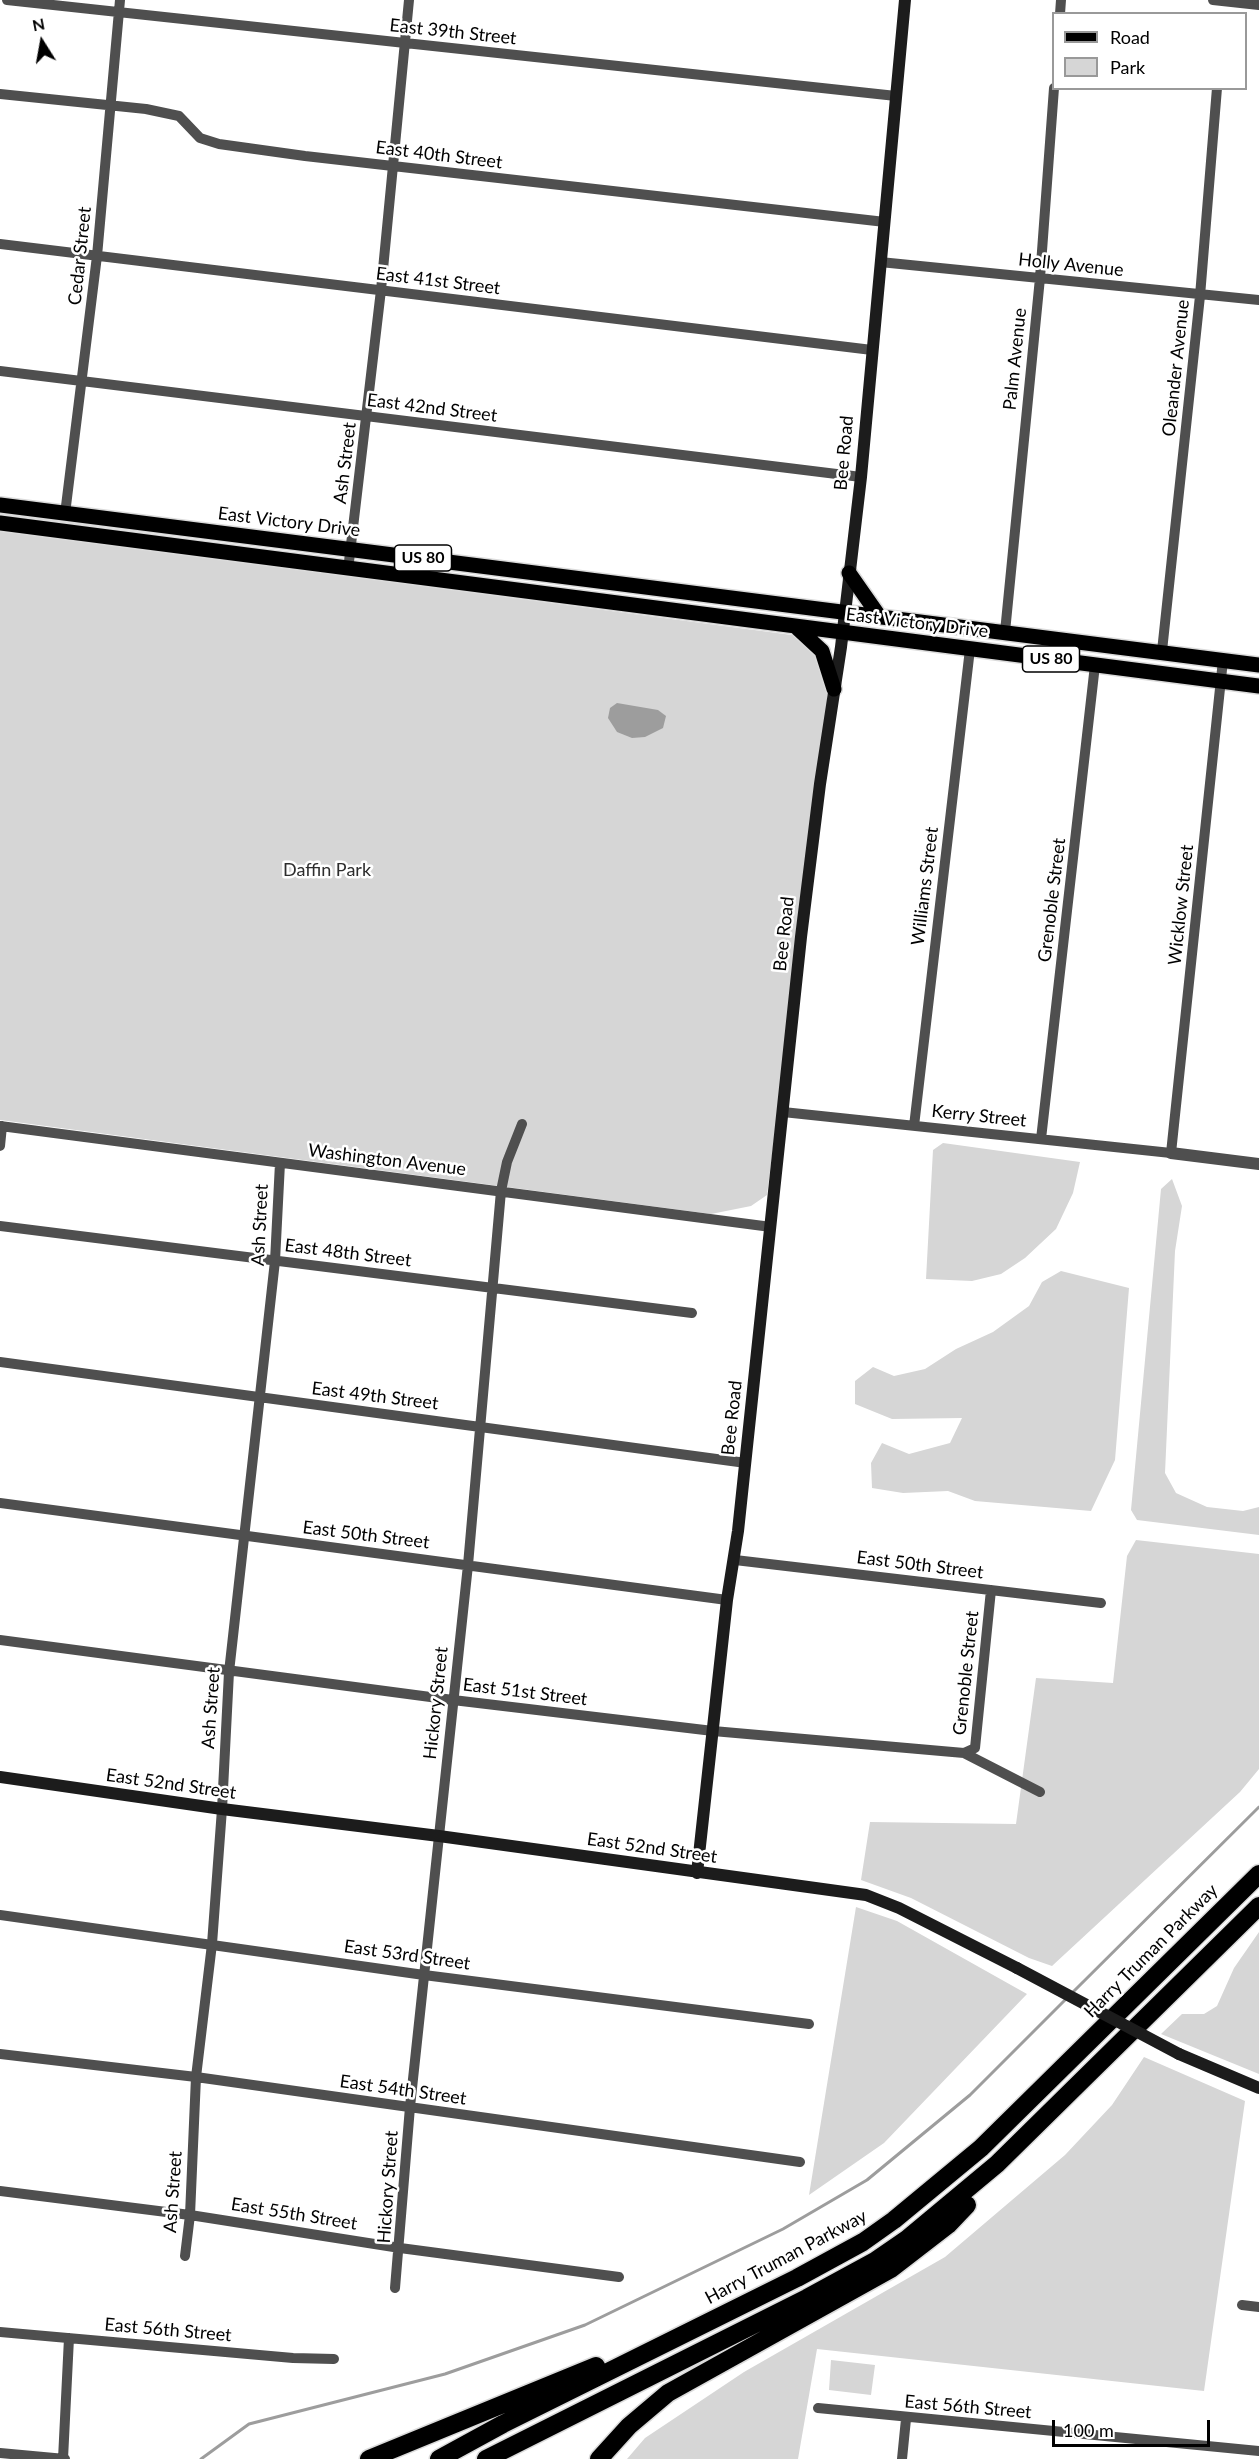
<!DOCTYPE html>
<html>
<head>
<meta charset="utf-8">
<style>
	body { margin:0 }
	#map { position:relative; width:1259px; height:2459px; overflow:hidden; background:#fff; font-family:Lato,sans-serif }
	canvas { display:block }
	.legend { position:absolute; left:1052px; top:12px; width:195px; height:78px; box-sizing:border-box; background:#fff; border:2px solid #999; margin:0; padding:8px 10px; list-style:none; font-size:18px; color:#000 }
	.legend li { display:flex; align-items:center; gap:12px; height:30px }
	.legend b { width:30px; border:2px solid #999 }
	.north { position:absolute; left:12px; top:12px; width:60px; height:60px; -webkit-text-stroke:4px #fff; paint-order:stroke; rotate:349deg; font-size:16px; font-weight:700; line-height:24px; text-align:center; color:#000 }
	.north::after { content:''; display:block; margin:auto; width:21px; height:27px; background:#000; clip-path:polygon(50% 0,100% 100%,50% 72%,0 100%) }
	.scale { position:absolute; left:1052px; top:2420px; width:158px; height:27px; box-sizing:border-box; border:3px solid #000; border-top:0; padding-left:8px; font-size:18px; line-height:21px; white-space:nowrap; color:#000; -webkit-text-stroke:4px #fff; paint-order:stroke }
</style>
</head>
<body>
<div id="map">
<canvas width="1259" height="2459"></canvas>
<ul class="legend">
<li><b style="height:8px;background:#000"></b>Road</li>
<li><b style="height:16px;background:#d6d6d6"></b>Park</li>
</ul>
<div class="north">N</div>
<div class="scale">100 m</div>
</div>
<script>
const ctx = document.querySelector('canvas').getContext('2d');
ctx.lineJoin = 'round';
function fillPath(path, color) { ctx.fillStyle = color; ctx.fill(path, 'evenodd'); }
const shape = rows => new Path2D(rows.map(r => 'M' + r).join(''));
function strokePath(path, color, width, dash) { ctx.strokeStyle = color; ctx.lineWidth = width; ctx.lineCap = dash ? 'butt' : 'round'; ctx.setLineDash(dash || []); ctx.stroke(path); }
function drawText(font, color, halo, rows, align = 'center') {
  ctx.font = font + ' Lato,sans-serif'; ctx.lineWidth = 5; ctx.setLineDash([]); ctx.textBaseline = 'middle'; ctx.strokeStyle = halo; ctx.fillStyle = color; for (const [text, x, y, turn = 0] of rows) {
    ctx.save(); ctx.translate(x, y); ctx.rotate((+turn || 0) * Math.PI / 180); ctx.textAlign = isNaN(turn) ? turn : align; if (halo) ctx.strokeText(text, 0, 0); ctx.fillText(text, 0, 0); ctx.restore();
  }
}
fillPath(shape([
	[0,530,792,635,808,641,826,670,828,710,767,1195,751,1206,711,1214,0,1120],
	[943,1143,1080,1162,1073,1193,1056,1229,1025,1258,1001,1274,972,1281,926,1279,933,1150],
	[1172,1179,1182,1206,1175,1251,1165,1473,1176,1493,1207,1507,1243,1511,1259,1507,1259,1535,1137,1520,1131,1510,1161,1189],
	[1061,1271,1129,1288,1115,1460,1091,1511,975,1501,948,1491,903,1493,872,1488,871,1463,882,1443,909,1454,950,1443,962,1418,892,1419,855,1404,855,1381,873,1367,894,1376,925,1369,956,1349,993,1332,1029,1306,1042,1282],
	[1136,1540,1259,1554,1259,1769,1240,1792,1052,1966,1029,1958,911,1898,861,1880,870,1822,1016,1824,1036,1678,1113,1683,1127,1556],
	[856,1907,897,1921,1027,1994,884,2143,809,2195],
	[1259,1932,1259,2074,1161,2034,1182,2014,1204,2014,1217,2006,1234,1968],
	[1144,2057,1245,2101,1204,2391,817,2349,798,2459,627,2459,645,2438,744,2372,945,2257,1065,2155,1112,2105],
	[831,2360,875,2365,871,2395,829,2390]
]), '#d6d6d6');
fillPath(shape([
	[617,703,658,710,666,716,663,728,645,737,632,738,617,732,608,718,610,708]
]), '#9d9d9d');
strokePath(shape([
	[1073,1992,1259,1807],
	[201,2459,249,2424,445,2374,585,2325,783,2229,867,2180,970,2095,1066,1999]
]), '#9d9d9d', 3);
const primary = shape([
	[0,505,1259,665],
	[0,523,1259,686],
	[849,573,879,616],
	[795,626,822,651,834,689]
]);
const motorway = shape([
	[369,2459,596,2366],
	[439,2459,503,2424,797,2278,863,2242,894,2220,981,2148,1259,1874],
	[486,2459,807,2298,875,2261,907,2239,997,2164,1259,1906],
	[599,2459,629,2426,668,2393,891,2269,948,2225,967,2205]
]);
strokePath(primary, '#dbdbdb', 18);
strokePath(motorway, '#dbdbdb', 21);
strokePath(shape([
	[7,0,896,96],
	[1213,0,1259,5],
	[1060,14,1061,0],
	[0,94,146,109,179,116,200,138,219,144,305,156,885,222],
	[0,244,872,350],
	[880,262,1259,300],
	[0,371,861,477],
	[65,514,97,256,120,0],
	[348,570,381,290,409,0],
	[1005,632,1040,278,1054,88],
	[1162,651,1200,296,1217,88],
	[783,1112,1171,1153,1223,660],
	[0,1126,771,1227],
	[914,1126,970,649],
	[1041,1139,1095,665],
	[0,1146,2,1126],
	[0,1226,692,1313],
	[0,1362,746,1463],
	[0,1503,727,1600],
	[735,1560,1101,1603],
	[0,1640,453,1700,713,1731,964,1753,1040,1792],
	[964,1753,975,1748,991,1590],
	[0,1915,424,1975,809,2024],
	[0,2054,196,2077,800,2162],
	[0,2191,190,2215,400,2248,619,2277],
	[185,2256,190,2215,196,2077,212,1944,222,1809,229,1672,275,1261,280,1163],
	[395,2288,410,2107,468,1565,501,1191,507,1162,522,1124],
	[1242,2305,1259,2307],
	[0,2332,293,2358,334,2359],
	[818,2408,1259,2451],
	[0,2453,65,2459],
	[63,2459,69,2338],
	[902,2459,906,2419]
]), '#4f4f4f', 10);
strokePath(shape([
	[1171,1153,1259,1164]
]), '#4f4f4f', 12);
strokePath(shape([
	[0,1777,222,1809,439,1836,866,1895,899,1908,1017,1968],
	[697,1873,727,1600,738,1531,801,937,820,784,841,647,861,477,905,0],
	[1179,2054,1259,2088]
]), '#1c1c1c', 12);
strokePath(primary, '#000', 15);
strokePath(motorway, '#000', 18);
strokePath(shape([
	[1017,1968,1179,2054]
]), '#1c1c1c', 12);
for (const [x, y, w] of [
	[423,558,57],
	[1051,659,57]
]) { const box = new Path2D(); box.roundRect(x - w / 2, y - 13, w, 26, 4.5); ctx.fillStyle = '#fff'; ctx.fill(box); strokePath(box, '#000', 1.5); }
drawText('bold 16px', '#000', null, [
	["US 80",423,558],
	["US 80",1051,659]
]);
drawText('18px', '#000', '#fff', [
	["East 39th Street",453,32,6],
	["East 40th Street",439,155,7],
	["Cedar Street",80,256,-84],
	["Holly Avenue",1071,265,6],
	["East 41st Street",438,281,7],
	["Palm Avenue",1015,359,-84],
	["Oleander Avenue",1176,368,-84],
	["East 42nd Street",432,408,7],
	["Bee Road",844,453,-85],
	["Ash Street",345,463,-83],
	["East Victory Drive",289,522,7],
	["East Victory Drive",917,623,7],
	["Williams Street",925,886,-83],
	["Grenoble Street",1052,900,-83],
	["Wicklow Street",1181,905,-84],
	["Bee Road",784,934,-84],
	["Kerry Street",979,1116,6],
	["Washington Avenue",387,1160,7],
	["Ash Street",260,1225,-87],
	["East 48th Street",348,1253,7],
	["East 49th Street",375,1396,7],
	["Bee Road",732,1418,-84],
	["East 50th Street",366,1535,7],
	["East 50th Street",920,1565,7],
	["Grenoble Street",966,1673,-84],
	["East 51st Street",525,1692,7],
	["Hickory Street",436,1703,-84],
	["Ash Street",211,1708,-86],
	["East 52nd Street",171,1784,8],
	["East 52nd Street",652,1848,8],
	["Harry Truman Parkway",1151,1951,-45],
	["East 53rd Street",407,1955,8],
	["East 54th Street",403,2090,8],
	["Hickory Street",388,2187,-86],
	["Ash Street",173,2192,-86],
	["East 55th Street",294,2214,9],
	["Harry Truman Parkway",786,2257,-28],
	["East 56th Street",168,2330,5],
	["East 56th Street",968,2407,5]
]);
drawText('18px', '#2d2d2d', '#fff', [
	["Daffin Park",327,870]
]);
</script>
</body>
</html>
